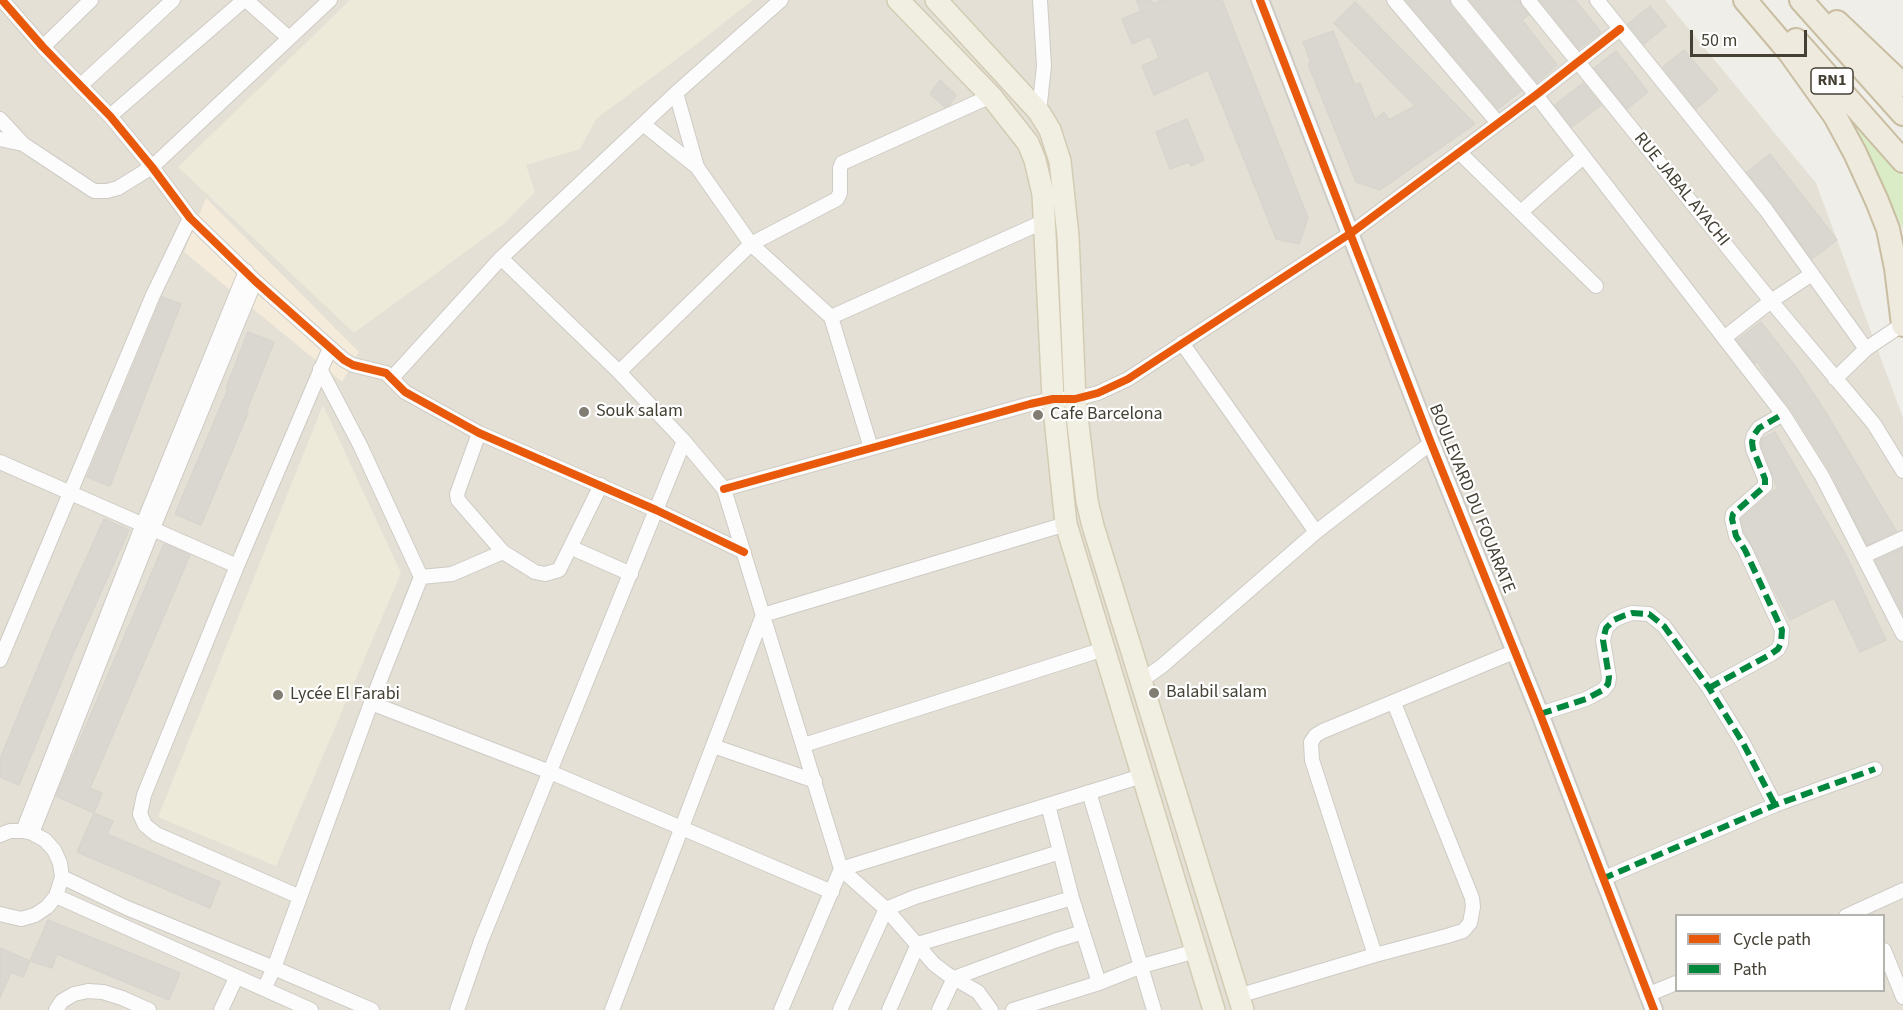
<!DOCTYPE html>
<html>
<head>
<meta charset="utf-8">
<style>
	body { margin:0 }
	#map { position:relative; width:1903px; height:1010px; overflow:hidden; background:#f0eee8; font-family:"Source Sans 3",sans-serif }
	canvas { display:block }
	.legend { position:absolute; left:1675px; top:914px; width:210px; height:78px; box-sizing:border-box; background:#fff; border:2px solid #b5b3ae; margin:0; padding:8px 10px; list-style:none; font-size:18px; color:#454034 }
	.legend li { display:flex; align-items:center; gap:12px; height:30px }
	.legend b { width:30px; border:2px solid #b5b3ae }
	.scale { position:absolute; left:1690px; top:30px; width:117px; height:27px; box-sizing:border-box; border:3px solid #454034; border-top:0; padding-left:8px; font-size:18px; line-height:21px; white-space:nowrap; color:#454034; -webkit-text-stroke:4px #fff; paint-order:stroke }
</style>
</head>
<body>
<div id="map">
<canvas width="1903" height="1010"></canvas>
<ul class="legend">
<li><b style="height:8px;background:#e8590c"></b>Cycle path</li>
<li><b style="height:8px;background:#00873e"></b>Path</li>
</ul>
<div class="scale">50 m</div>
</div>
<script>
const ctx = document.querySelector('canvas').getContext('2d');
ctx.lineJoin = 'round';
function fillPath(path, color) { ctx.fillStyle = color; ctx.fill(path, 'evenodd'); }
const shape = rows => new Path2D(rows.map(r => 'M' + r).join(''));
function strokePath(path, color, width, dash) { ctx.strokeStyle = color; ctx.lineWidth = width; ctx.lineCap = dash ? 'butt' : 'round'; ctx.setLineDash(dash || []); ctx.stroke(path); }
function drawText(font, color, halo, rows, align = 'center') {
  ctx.font = font + ' "Source Sans 3",sans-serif'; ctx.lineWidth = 4.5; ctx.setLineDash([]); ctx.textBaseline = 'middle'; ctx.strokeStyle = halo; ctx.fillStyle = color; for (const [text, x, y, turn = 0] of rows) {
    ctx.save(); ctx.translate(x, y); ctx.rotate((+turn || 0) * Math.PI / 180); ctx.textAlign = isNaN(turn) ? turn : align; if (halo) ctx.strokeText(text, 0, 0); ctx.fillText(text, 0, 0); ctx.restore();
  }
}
fillPath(shape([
	[0,0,1665,0,1816,183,1903,418,1903,1010,0,1010],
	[1676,916,1884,916,1884,990,1676,990]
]), '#e4e0d5');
fillPath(shape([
	[206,198,359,352,342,382,184,252]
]), '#f4ebda');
fillPath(shape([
	[350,0,753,0,693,47,596,119,580,149,526,165,535,192,504,224,354,333,178,167],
	[323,405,401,573,276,866,158,817]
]), '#eeead9');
fillPath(shape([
	[1852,117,1903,176,1903,229]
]), '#daecc6');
const building = shape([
	[1136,0,1151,0,1153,4,1162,0,1222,0,1308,218,1299,244,1276,239,1208,70,1154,95,1142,66,1159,58,1150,36,1132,44,1122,19,1141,11,1136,0],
	[1406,0,1449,0,1451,6,1521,91,1498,109,1406,0],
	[1470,0,1519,0,1529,15,1522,20,1557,65,1537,82,1470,0],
	[1540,0,1575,0,1601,32,1579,49,1540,0],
	[1355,2,1475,124,1380,190,1356,182,1308,64,1311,63,1303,42,1333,31,1355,85,1360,83,1375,120,1384,112,1389,120,1415,106,1334,23,1355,2],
	[1650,6,1666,26,1644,44,1628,24,1650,6],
	[1684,50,1718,90,1696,109,1663,67,1684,50],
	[1616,51,1648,92,1627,109,1594,68,1616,51],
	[940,80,956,95,949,105,945,107,930,94,940,80],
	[1583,83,1601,105,1572,127,1555,105,1583,83],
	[1187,119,1204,160,1191,166,1189,162,1170,169,1156,132,1187,119],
	[1770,154,1837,240,1812,259,1747,172,1770,154],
	[162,297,181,304,110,486,87,477,162,297],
	[1761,322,1796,367,1826,413,1896,531,1867,545,1830,471,1791,409,1771,384,1757,361,1755,363,1737,340,1761,322],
	[248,332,274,342,246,412,248,413,201,525,175,514,228,389,226,388,248,332],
	[1775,432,1846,555,1886,640,1860,652,1834,598,1790,620,1744,532,1741,519,1777,488,1761,443,1762,439,1775,432],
	[104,519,129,530,73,654,19,785,0,777,0,759,54,629,104,519],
	[164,544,190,555,90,788,102,793,94,813,56,796,164,544],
	[1903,548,1903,614,1875,561,1903,548],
	[94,813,113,821,107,834,220,882,210,908,77,852,94,813],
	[48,920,180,973,169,1000,57,954,52,968,30,961,48,920],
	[0,948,30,961,23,977,11,972,0,998,0,948]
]);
fillPath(building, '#d9d7d0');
strokePath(building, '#d8d5ce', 1.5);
const minor = shape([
	[2,0,43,47,110,116,152,167,190,218,255,281,344,360,353,365,386,373,405,392,479,433,656,510,744,552],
	[246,0,289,38],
	[1394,0,1498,123],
	[1458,0,1536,95,1783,414,1822,476,1903,634],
	[1528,0,1771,301,1874,424,1903,471],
	[1597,0,1766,210,1866,349],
	[43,47,91,0],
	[80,86,173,0],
	[676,93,697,167],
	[1039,112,1044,66,1040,0],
	[110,116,244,0],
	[0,119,23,144],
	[643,124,697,167,751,244,831,317,871,448],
	[0,139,23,144,94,191,107,191,118,188,152,167,330,0],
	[1459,152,1596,286],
	[1521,212,1583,157],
	[501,258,619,372,684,441,724,489,841,869,886,909,934,964,947,974,978,992,991,1010],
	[831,317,1045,221],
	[1724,338,1771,301,1812,274],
	[1182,343,1316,532],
	[619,372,751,244,837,199,840,193,840,168,842,163,991,96],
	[392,378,501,258,676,93,781,0],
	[1835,379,1866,349,1903,324],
	[479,433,457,494,458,500,503,552,535,572,545,574,559,570,601,485],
	[0,462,237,566,144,795,140,814,145,825,156,834,300,897],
	[724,489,1030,404,1053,399,1075,399,1098,393,1128,379,1351,233,1536,95,1620,29],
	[572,548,631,574],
	[1864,556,1903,538],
	[237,566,330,348],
	[421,577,452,574,503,552],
	[0,660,153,295,190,218],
	[1142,680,1162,666,1316,532,1431,443],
	[1709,688,1771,654,1778,649,1781,643,1782,630,1745,550,1736,536,1732,519,1733,514,1765,486,1765,479,1753,449,1752,442,1754,435,1759,428,1783,414],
	[371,703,550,772,832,892],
	[1540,714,1586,699,1603,690,1608,684,1609,677,1603,640,1606,628,1614,620,1623,616,1632,613,1649,614,1664,626,1709,688,1743,743,1775,805],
	[804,745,1104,649],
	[713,746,815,781],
	[1089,792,1154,1010],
	[1048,805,1072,898,1099,983],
	[23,831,143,524,246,271],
	[32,833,153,528,255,281],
	[0,835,10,831,23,831,32,833,45,840,54,850,60,863,62,877,56,896,47,907,35,915,21,919,0,914],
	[62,877,127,908,274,968,372,1010],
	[1602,879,1775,805,1875,769],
	[56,896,311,1010],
	[1846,916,1903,890],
	[1884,950,1903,997],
	[1375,955,1312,760,1311,742,1316,735,1323,731,1516,651],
	[264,989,274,968,371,703,421,577,360,445,320,369],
	[1647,995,1676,983],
	[1238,996,1375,955,1447,936,1463,931,1470,923,1473,907,1472,898,1394,703],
	[56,1010,62,1001,74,994,88,991,103,992,122,998,149,1010],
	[221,1010,236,978],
	[457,1010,481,941,684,441],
	[612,1010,763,615,1066,524],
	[781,1010,841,869,1142,776],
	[840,1010,886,909,915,897,1060,852],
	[889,1010,918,944,1072,898],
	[939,1010,954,978,1057,940,1083,932],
	[1013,1010,1099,983,1142,966,1196,951]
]);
const tertiary = shape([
	[1260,0,1431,443,1540,714,1654,1010]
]);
const primary = shape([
	[898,0,991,96,1028,143,1035,160,1043,194,1053,399,1066,524,1214,1010],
	[936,0,1039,112,1050,130,1060,161,1063,189,1068,236,1075,399,1087,501,1093,526,1243,1010]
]);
const trunk = shape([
	[1745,0,1790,53,1835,116,1855,153,1877,201,1888,229,1896,268,1903,325],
	[1801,0,1903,114],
	[1837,22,1903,85],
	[1796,40,1903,161]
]);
strokePath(minor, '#cecbc5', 16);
strokePath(tertiary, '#cecbc5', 20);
strokePath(primary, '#d3ccb4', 24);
strokePath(trunk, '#c9bea2', 26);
strokePath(minor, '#fdfcfc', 14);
strokePath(tertiary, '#fdfcfc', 16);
strokePath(primary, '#f1eee2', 21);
strokePath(trunk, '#eeeadd', 22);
strokePath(shape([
	[1709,688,1771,654,1778,649,1781,643,1782,630,1745,550,1736,536,1732,519,1733,514,1765,486,1765,479,1753,449,1752,442,1754,435,1759,428,1783,414],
	[1540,714,1586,699,1603,690,1608,684,1609,677,1603,640,1606,628,1614,620,1623,616,1632,613,1649,614,1664,626,1709,688,1743,743,1775,805],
	[1602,879,1775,805,1875,769]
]), '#00873e', 6, [12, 6]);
strokePath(shape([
	[2,0,43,47,110,116,152,167,190,218,255,281,344,360,353,365,386,373,405,392,479,433,656,510,744,552],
	[1260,0,1431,443,1540,714,1654,1010],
	[724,489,1030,404,1053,399,1075,399,1098,393,1128,379,1351,233,1536,95,1620,29]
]), '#e8590c', 8);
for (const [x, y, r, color] of [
	[584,412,6,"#817d73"],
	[1038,415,6,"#817d73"],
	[1154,693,6,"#817d73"],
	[278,695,6,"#817d73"]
]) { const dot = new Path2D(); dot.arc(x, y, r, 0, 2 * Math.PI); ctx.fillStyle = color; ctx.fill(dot); strokePath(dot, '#fff', 2); }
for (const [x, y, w] of [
	[1832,81,42]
]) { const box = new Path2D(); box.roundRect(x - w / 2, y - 13, w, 26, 4.5); ctx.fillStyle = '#fff'; ctx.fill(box); strokePath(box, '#454034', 1.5); }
drawText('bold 16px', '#454034', null, [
	["RN1",1832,81]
]);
drawText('18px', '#454034', '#fff', [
	["RUE JABAL AYACHI",1681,190,51],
	["BOULEVARD DU FOUARATE",1471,499,68]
]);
drawText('18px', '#454034', '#fff', [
	["Souk salam",596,412],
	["Cafe Barcelona",1050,415],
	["Balabil salam",1166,693],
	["Lycée El Farabi",290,695]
], 'left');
</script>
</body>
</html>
